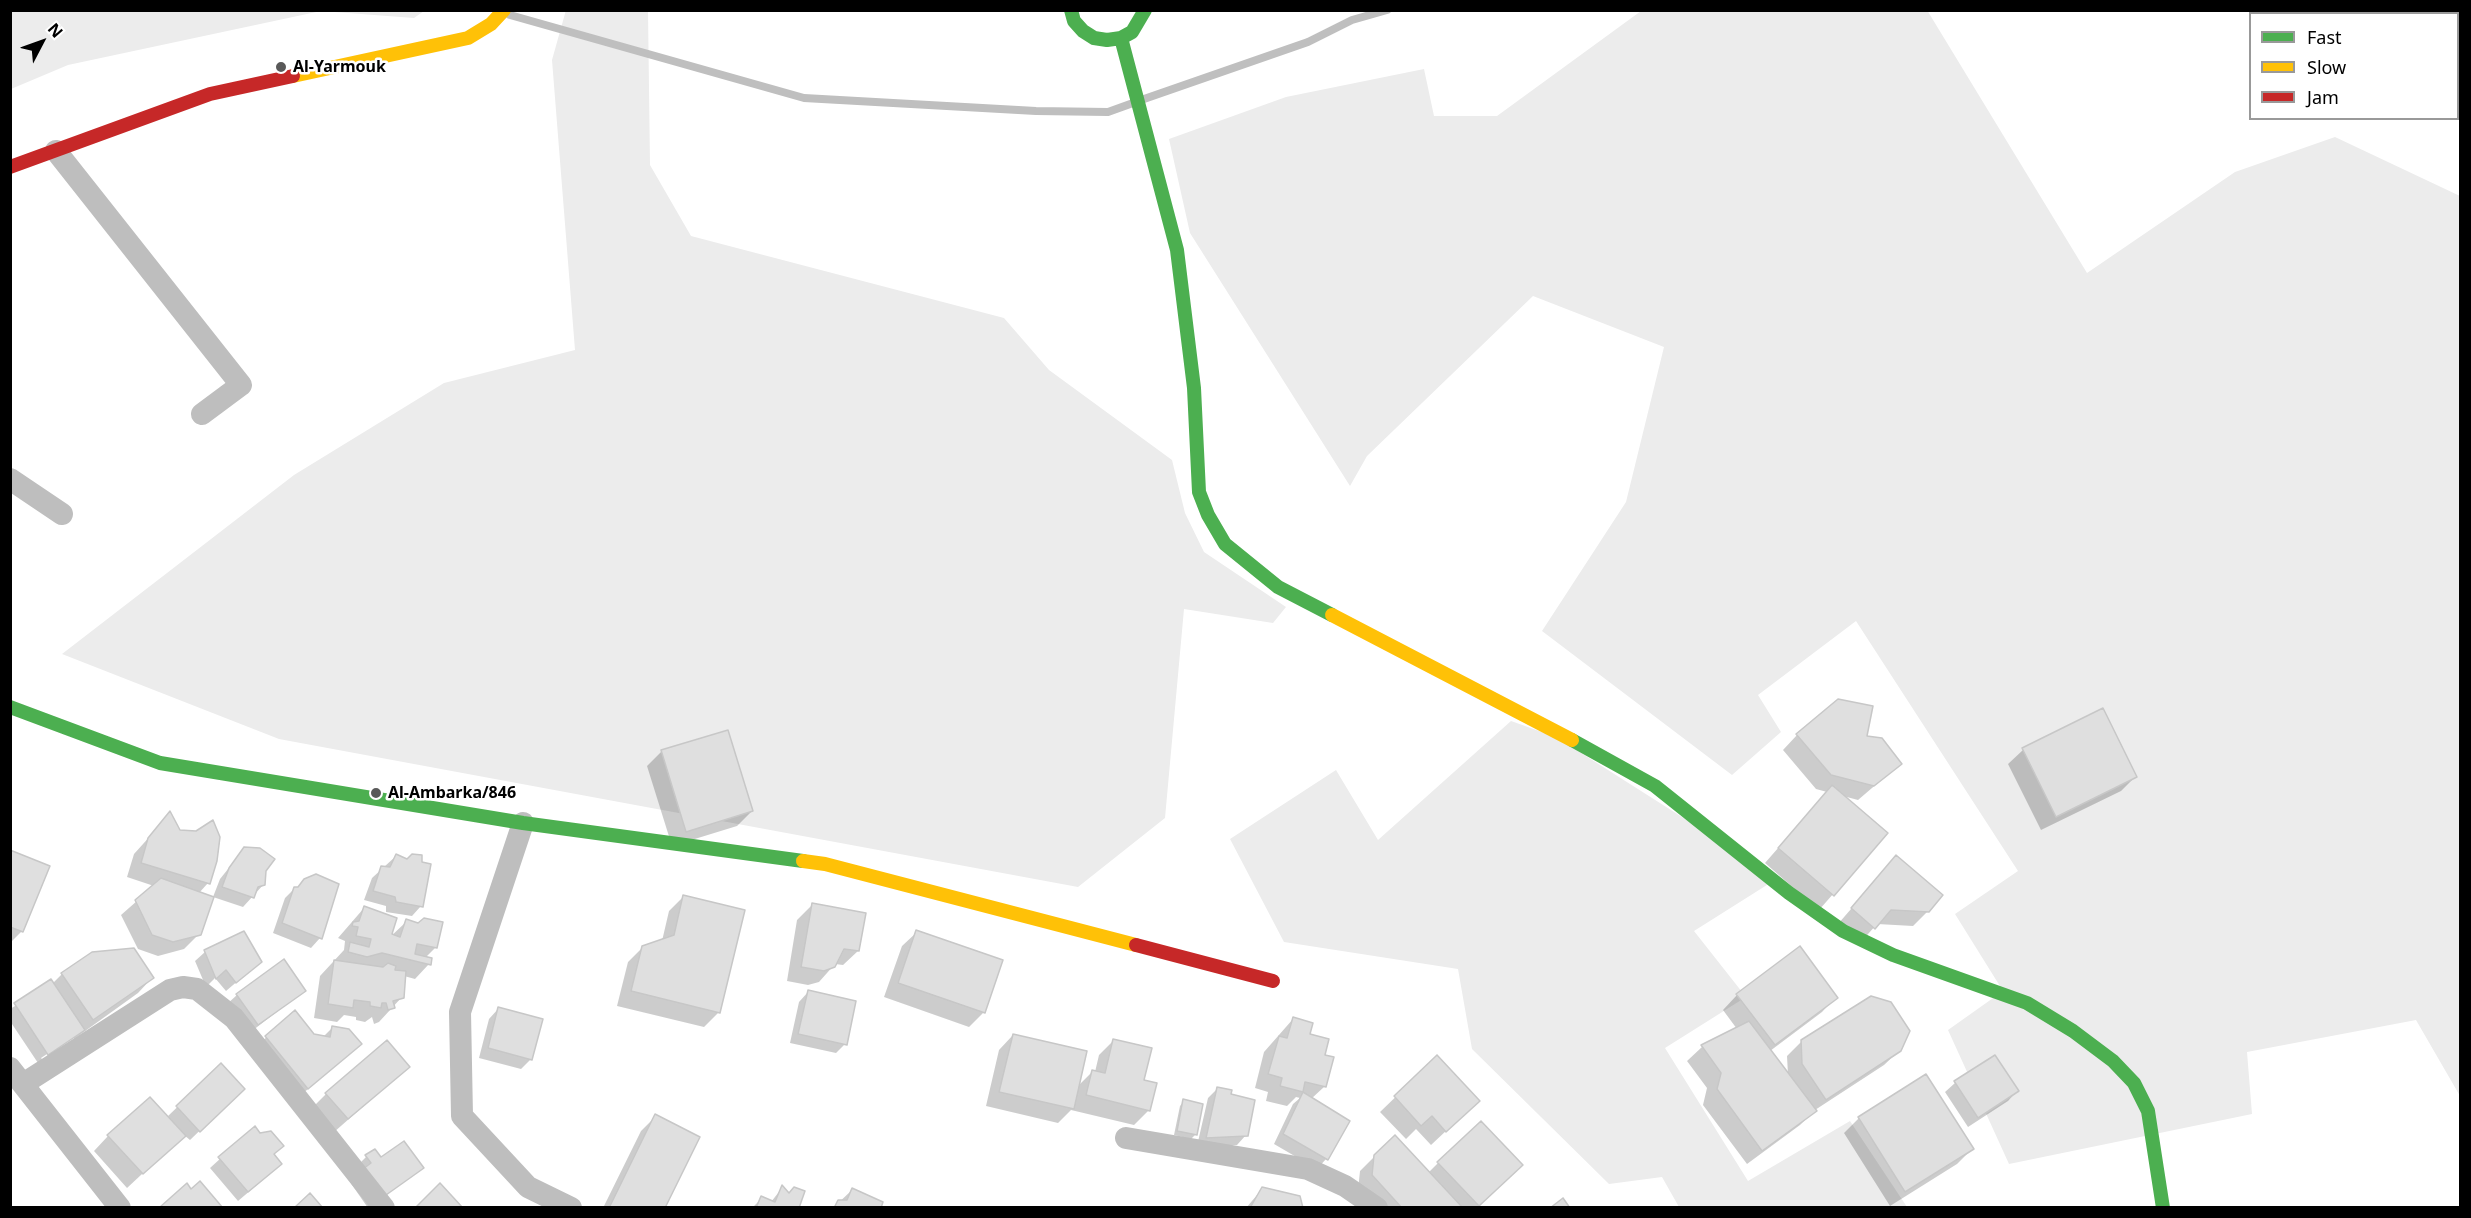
<!DOCTYPE html>
<html>
<head>
<meta charset="utf-8">
<style>
	body { margin:0 }
	#map { position:relative; width:2471px; height:1218px; overflow:hidden; background:#fff; font-family:"Noto Sans",sans-serif }
	canvas { display:block }
	.frame { position:absolute; inset:0; border:12px solid #000; pointer-events:none }
	.legend { position:absolute; left:2249px; top:12px; width:210px; height:108px; box-sizing:border-box; background:#fff; border:2px solid #999; margin:0; padding:8px 10px; list-style:none; font-size:18px; color:#000 }
	.legend li { display:flex; align-items:center; gap:12px; height:30px }
	.legend b { width:30px; border:2px solid #999 }
	.north { position:absolute; left:12px; top:12px; width:60px; height:60px; -webkit-text-stroke:4px #fff; paint-order:stroke; rotate:49deg; font-size:16px; font-weight:700; line-height:24px; text-align:center; color:#000 }
	.north::after { content:''; display:block; margin:auto; width:21px; height:27px; background:#000; clip-path:polygon(50% 0,100% 100%,50% 72%,0 100%) }
</style>
</head>
<body>
<div id="map">
<canvas width="2471" height="1218"></canvas>
<div class="frame"></div>
<ul class="legend">
<li><b style="height:8px;background:#4caf50"></b>Fast</li>
<li><b style="height:8px;background:#ffc107"></b>Slow</li>
<li><b style="height:8px;background:#c62828"></b>Jam</li>
</ul>
<div class="north">N</div>
</div>
<script>
const ctx = document.querySelector('canvas').getContext('2d');
ctx.lineJoin = 'round';
function fillPath(path, color) { ctx.fillStyle = color; ctx.fill(path, 'evenodd'); }
const shape = rows => new Path2D(rows.map(r => 'M' + r).join(''));
function strokePath(path, color, width, dash) { ctx.strokeStyle = color; ctx.lineWidth = width; ctx.lineCap = dash ? 'butt' : 'round'; ctx.setLineDash(dash || []); ctx.stroke(path); }
function drawText(font, color, halo, rows, align = 'center') {
  ctx.font = font + ' "Noto Sans",sans-serif'; ctx.lineWidth = 5; ctx.setLineDash([]); ctx.textBaseline = 'middle'; ctx.strokeStyle = halo; ctx.fillStyle = color; for (const [text, x, y, turn = 0] of rows) {
    ctx.save(); ctx.translate(x, y); ctx.rotate((+turn || 0) * Math.PI / 180); ctx.textAlign = isNaN(turn) ? turn : align; if (halo) ctx.strokeText(text, 0, 0); ctx.fillText(text, 0, 0); ctx.restore();
  }
}
fillPath(shape([
	[11,10,424,10,424,11,414,18,321,11,68,65,11,89],
	[566,10,648,11,650,165,691,236,1004,318,1049,370,1172,460,1185,513,1204,552,1286,607,1273,623,1184,609,1165,818,1078,887,279,739,62,654,294,475,444,383,575,350,552,60],
	[1927,10,2087,273,2235,172,2335,137,2460,196,2460,1096,2416,1020,2247,1052,2252,1114,2009,1164,1948,1030,2003,991,1955,914,2018,871,1856,621,1758,695,1781,732,1732,775,1542,631,1626,502,1664,347,1533,296,1367,456,1350,486,1190,233,1169,139,1286,97,1424,69,1434,116,1497,116,1641,11],
	[1511,721,1556,737,1778,878,1694,931,1746,997,1665,1048,1748,1181,1850,1121,1907,1207,1679,1207,1662,1177,1609,1184,1472,1049,1458,969,1284,942,1230,839,1336,770,1378,840]
]), '#ececec');
fillPath(shape([
	[1797,735,1900,764,1858,800,1843,796,1886,834,1819,910,1765,863,1827,792,1816,789,1783,750],
	[2023,750,2135,777,2121,791,2041,830,2008,764],
	[662,751,752,811,737,826,672,846,647,766],
	[170,814,208,883,199,893,199,934,184,949,158,956,138,949,121,915,154,886,127,877,134,854],
	[244,849,265,871,264,884,243,907,213,897,220,879],
	[10,852,22,931,10,943],
	[396,856,421,906,412,916,386,912,386,906,364,900,372,878],
	[1896,857,1928,911,1913,926,1877,924,1860,943,1838,924],
	[295,888,320,938,311,948,273,933,285,898],
	[684,896,719,1012,704,1027,617,1006,628,962,643,947,662,941,669,911],
	[812,905,858,951,843,965,835,964,819,982,808,985,787,981,797,920],
	[364,908,388,939,407,921,435,948,425,958,429,964,415,979,404,976,402,997,379,1022,374,1024,372,1017,365,1022,356,1020,356,1017,344,1015,337,1022,314,1018,320,976,344,950,345,941,338,938],
	[917,932,984,1012,969,1027,884,997,902,946],
	[205,952,260,962,226,991,215,978,206,987,195,961],
	[62,974,152,978,138,993,74,1039,74,1036,41,1058,43,1060,38,1063,10,1021,10,1009,52,984],
	[304,991,248,1034,227,1004,237,995],
	[808,992,845,1044,836,1053,790,1043,799,1002],
	[1737,995,1836,997,1822,1012,1770,1051,1788,1075,1787,1056,1802,1041,1900,1050,1884,1065,1815,1110,1800,1125,1747,1164,1703,1105,1707,1088,1687,1061,1702,1047,1737,1029,1723,1010],
	[498,1009,531,1059,521,1069,479,1058,489,1019],
	[295,1012,314,1035,323,1037,333,1027,360,1044,293,1102,251,1051],
	[1293,1019,1323,1056,1324,1087,1311,1099,1348,1122,1326,1159,1317,1169,1274,1144,1293,1104,1300,1098,1296,1097,1287,1106,1266,1101,1268,1092,1255,1088,1264,1052],
	[1013,1035,1077,1087,1092,1072,1095,1072,1099,1055,1114,1040,1142,1081,1149,1110,1134,1125,1071,1110,1058,1123,986,1106,999,1050],
	[1437,1057,1463,1115,1431,1145,1416,1129,1406,1139,1380,1112],
	[1994,1057,2017,1091,2008,1101,1968,1127,1945,1092,1955,1083],
	[221,1065,243,1089,190,1140,184,1135,127,1188,94,1151,108,1136,167,1117],
	[408,1067,333,1133,312,1108,326,1094],
	[1217,1089,1246,1135,1237,1145,1197,1146,1208,1098],
	[1184,1101,1195,1135,1191,1139,1174,1135,1180,1106],
	[656,1116,663,1208,603,1208,641,1131],
	[1859,1118,1972,1149,1957,1164,1890,1206,1844,1133],
	[254,1128,273,1155,271,1173,238,1201,210,1168],
	[1375,1156,1428,1173,1438,1163,1506,1180,1476,1208,1374,1208,1358,1190,1360,1171],
	[366,1157,380,1159,422,1168,368,1208,350,1182,357,1166],
	[782,1188,798,1208,752,1208,762,1198,771,1202],
	[1263,1188,1301,1208,1246,1208],
	[853,1189,879,1208,833,1208]
]), '#0003');
strokePath(shape([
	[510,15,804,98,1036,111,1108,112,1133,103],
	[1144,99,1308,42,1352,20,1387,10]
]), '#bfbfbf', 8);
const building = shape([
	[1838,699,1873,706,1867,736,1882,738,1902,764,1874,786,1831,775,1796,734,1838,699],
	[2103,708,2137,777,2056,817,2022,748,2103,708],
	[728,730,753,811,686,832,661,750,728,730],
	[1832,785,1888,833,1834,896,1778,848,1832,785],
	[170,811,180,830,196,831,213,820,220,837,217,861,210,884,141,863,148,838,170,811],
	[244,847,260,848,275,859,266,871,265,885,258,887,254,898,222,887,229,868,244,847],
	[10,850,50,866,23,932,10,927,10,850],
	[396,854,407,859,412,854,422,855,422,862,431,864,423,907,396,902,395,897,373,891,381,866,390,867,396,854],
	[1896,855,1943,895,1929,912,1891,910,1875,929,1851,908,1896,855],
	[316,874,339,884,322,939,282,923,294,887,298,887,304,879,316,874],
	[161,878,214,897,201,935,173,942,152,935,135,900,161,878],
	[683,895,745,910,720,1013,631,991,642,946,674,935,683,895],
	[812,903,866,913,859,951,844,949,835,967,824,971,801,967,812,903],
	[364,906,397,918,392,934,400,937,406,919,418,923,424,918,443,922,437,948,417,944,415,954,432,958,431,965,382,953,367,957,348,952,350,942,369,947,371,939,356,936,358,927,352,926,353,922,359,921,364,906],
	[916,930,1003,960,985,1013,898,983,916,930],
	[244,931,262,962,236,983,226,970,216,979,204,950,244,931],
	[1800,946,1838,998,1775,1045,1736,994,1800,946],
	[134,948,154,978,93,1020,61,973,92,952,134,948],
	[284,959,306,991,258,1025,236,994,284,959],
	[334,960,383,967,388,963,396,966,395,970,406,971,404,998,393,1001,395,1008,388,1010,386,1003,382,1003,381,1008,370,1006,370,1002,354,1000,353,1008,328,1004,334,960],
	[51,979,85,1030,48,1055,14,1003,51,979],
	[808,990,856,1001,847,1045,798,1034,808,990],
	[1871,996,1891,1002,1910,1031,1901,1051,1826,1100,1802,1064,1801,1040,1871,996],
	[498,1007,543,1019,532,1060,488,1048,498,1007],
	[295,1010,314,1034,330,1037,332,1026,349,1029,362,1044,308,1089,265,1036,295,1010],
	[1293,1017,1313,1023,1310,1034,1329,1039,1325,1055,1334,1057,1326,1087,1305,1082,1303,1092,1280,1086,1282,1078,1268,1074,1279,1036,1287,1038,1293,1017],
	[1749,1021,1817,1111,1762,1151,1717,1089,1721,1073,1701,1045,1749,1021],
	[1013,1034,1087,1051,1074,1109,999,1092,1013,1034],
	[1113,1039,1152,1048,1144,1080,1157,1083,1150,1111,1086,1095,1092,1070,1105,1073,1113,1039],
	[387,1040,410,1067,348,1119,325,1093,387,1040],
	[1437,1055,1480,1101,1446,1132,1432,1116,1421,1126,1394,1096,1437,1055],
	[1995,1055,2019,1091,1978,1118,1954,1081,1995,1055],
	[221,1063,245,1089,200,1132,176,1106,221,1063],
	[1926,1074,1974,1149,1905,1192,1858,1117,1926,1074],
	[1217,1087,1232,1090,1231,1094,1255,1100,1248,1136,1206,1138,1217,1087],
	[1303,1092,1350,1121,1328,1160,1283,1134,1303,1092],
	[150,1097,186,1136,143,1174,107,1135,150,1097],
	[1183,1099,1203,1104,1197,1135,1177,1131,1183,1099],
	[655,1114,700,1137,665,1208,609,1208,655,1114],
	[1481,1121,1523,1165,1479,1206,1437,1162,1481,1121],
	[255,1126,260,1133,271,1131,284,1146,274,1154,282,1164,248,1192,218,1157,255,1126],
	[1395,1135,1463,1208,1402,1208,1372,1175,1374,1155,1395,1135],
	[404,1141,424,1168,379,1200,359,1172,371,1163,365,1155,375,1149,381,1157,404,1141],
	[200,1181,223,1208,160,1207,187,1183,191,1189,200,1181],
	[440,1183,463,1208,415,1208,440,1183],
	[782,1185,789,1193,794,1187,805,1191,799,1208,756,1208,761,1196,775,1202,782,1185],
	[1262,1187,1300,1196,1303,1208,1250,1208,1262,1187],
	[852,1188,883,1202,881,1208,834,1208,838,1200,847,1200,852,1188],
	[310,1193,323,1208,294,1208,310,1193],
	[1563,1198,1570,1208,1550,1208,1563,1198]
]);
fillPath(building, '#dfdfdf');
strokePath(building, '#c7c7c7', 1.5);
strokePath(shape([
	[56,151,241,385,202,414],
	[10,479,62,514],
	[523,823,460,1012,462,1116,528,1187,571,1208],
	[10,1068,120,1208],
	[23,1084,170,990,183,987,197,989,234,1018,384,1208],
	[1126,1138,1308,1169,1345,1186,1377,1208]
]), '#bebebe', 22);
strokePath(shape([
	[1071,10,1074,21,1083,31,1094,38,1107,40,1121,38,1132,32,1145,10],
	[1121,38,1177,250,1194,388,1199,492,1208,515,1225,544,1278,587,1332,615],
	[10,707,160,763,523,823,803,861],
	[1572,740,1655,786,1789,893,1843,931,1893,955,2027,1003,2073,1031,2113,1061,2134,1083,2148,1111,2163,1208]
]), '#4caf50', 14);
strokePath(shape([
	[293,76,468,38,491,24,504,10],
	[1332,615,1572,740],
	[803,861,825,864,1136,945]
]), '#ffc107', 14);
strokePath(shape([
	[10,167,210,94,293,76],
	[1136,945,1273,981]
]), '#c62828', 14);
for (const [x, y, r, color] of [
	[281,67,6,"#595959"],
	[376,793,6,"#595959"]
]) { const dot = new Path2D(); dot.arc(x, y, r, 0, 2 * Math.PI); ctx.fillStyle = color; ctx.fill(dot); strokePath(dot, '#fff', 2); }
drawText('bold 16px', '#000', '#fff', [
	["Al-Yarmouk",293,67],
	["Al-Ambarka/846",388,793]
], 'left');
</script>
</body>
</html>
